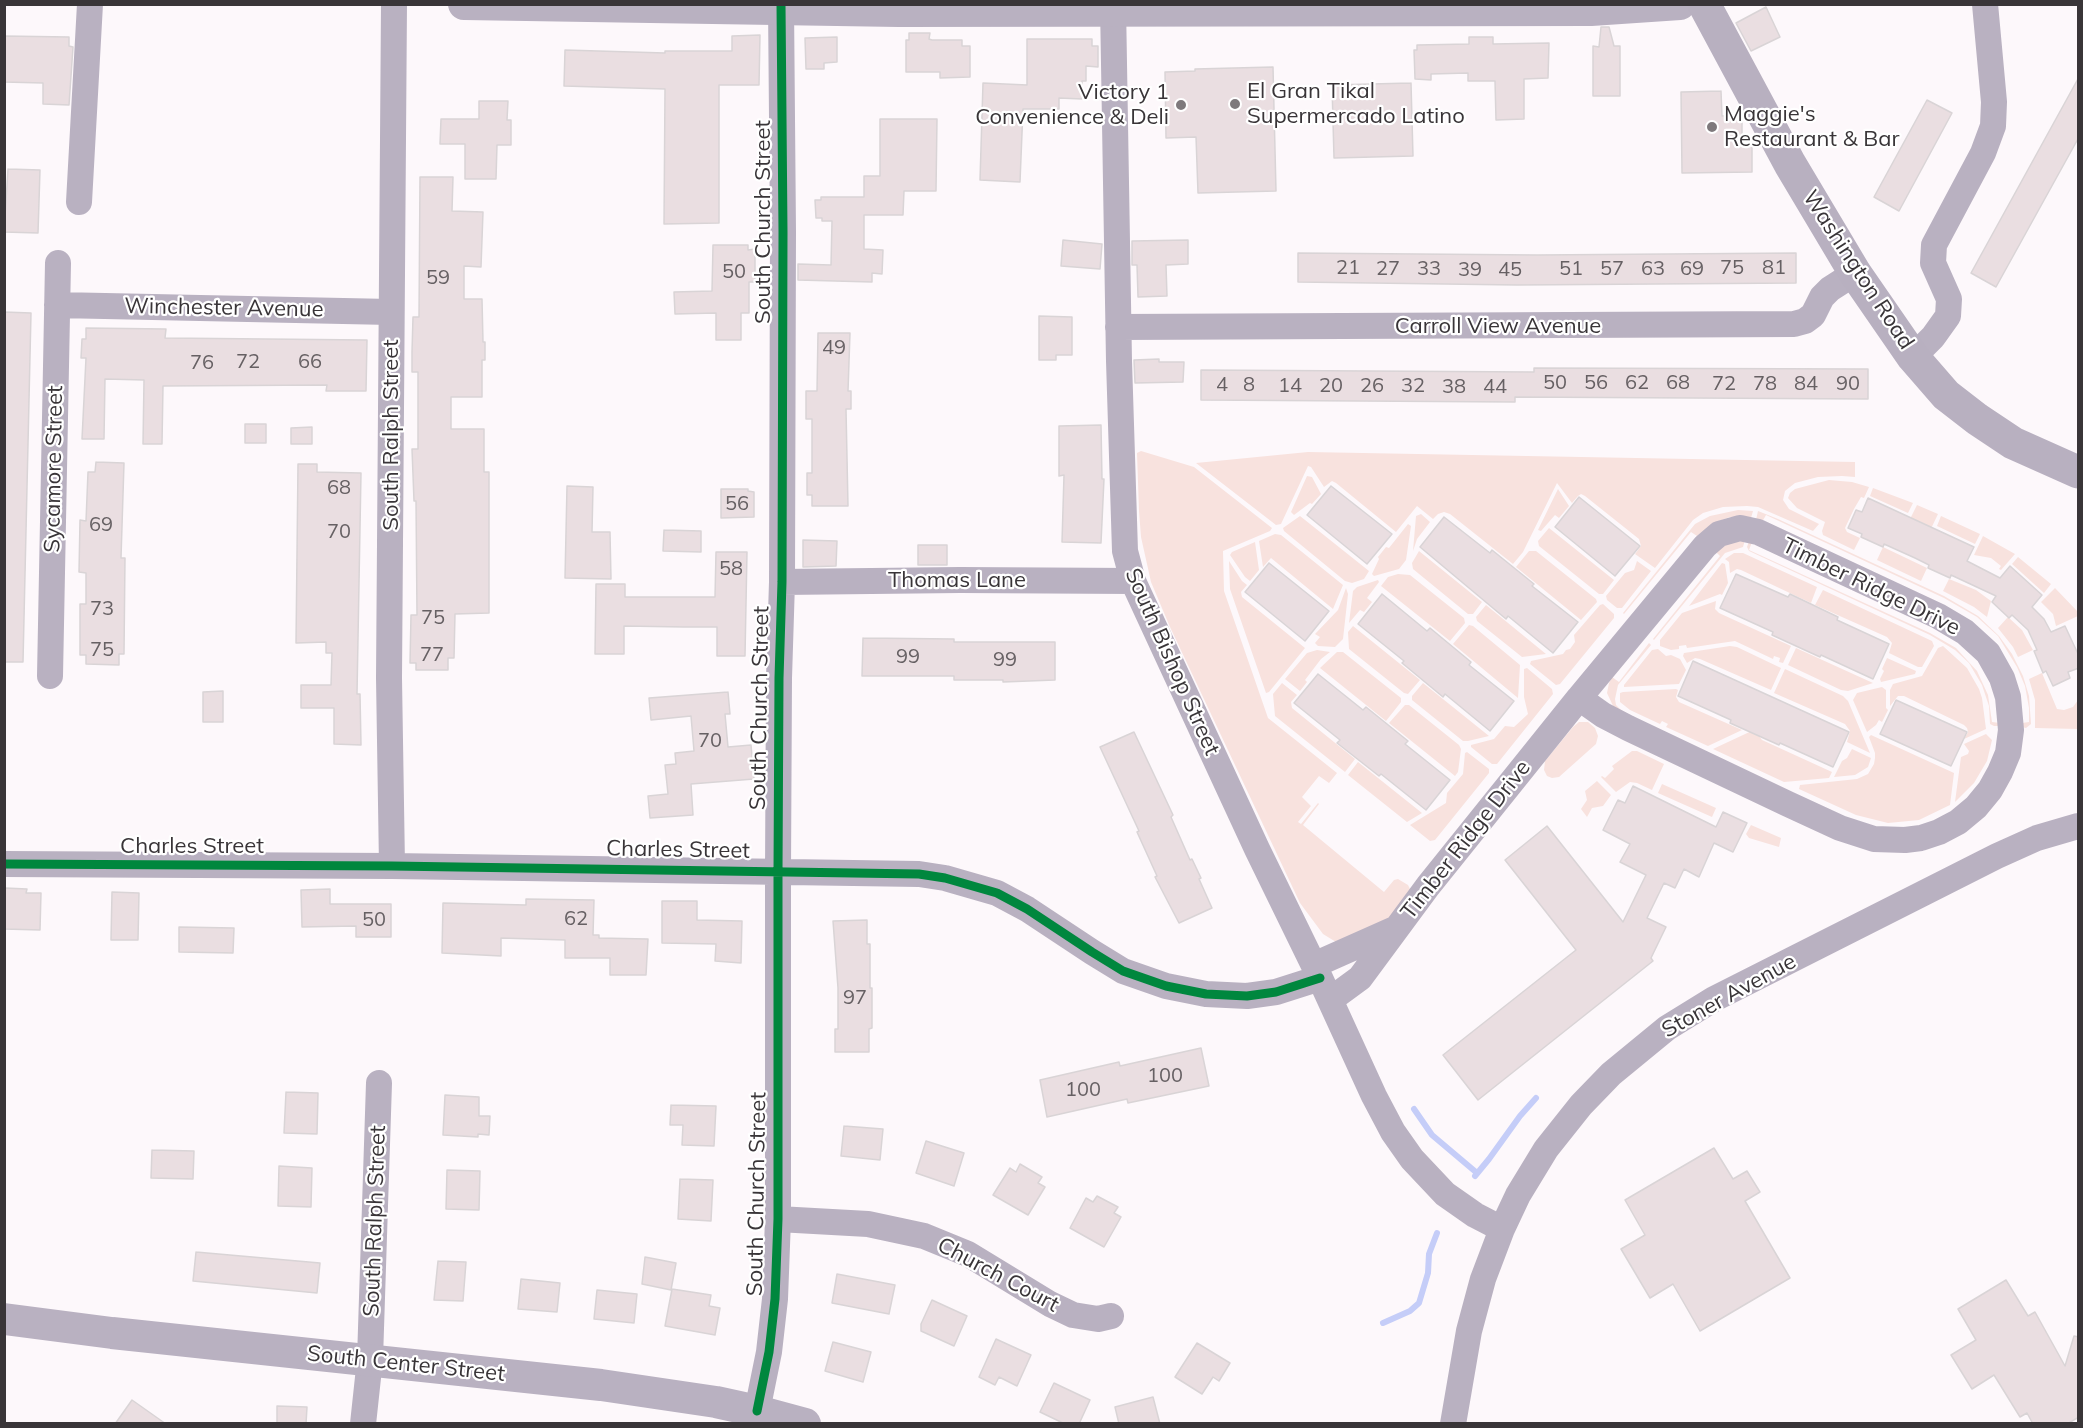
<!DOCTYPE html>
<html>
<head>
<meta charset="utf-8">
<style>
	body { margin:0 }
	#map { position:relative; width:2083px; height:1428px; overflow:hidden; background:#fdf8fb; font-family:Mulish,sans-serif }
	canvas { display:block }
	.frame { position:absolute; inset:0; border:6px solid #393538; pointer-events:none }
</style>
</head>
<body>
<div id="map">
<canvas width="2083" height="1428"></canvas>
<div class="frame"></div>
</div>
<script>
const ctx = document.querySelector('canvas').getContext('2d');
ctx.lineJoin = 'round';
function fillPath(path, color) { ctx.fillStyle = color; ctx.fill(path, 'evenodd'); }
const shape = rows => new Path2D(rows.map(r => 'M' + r).join(''));
function strokePath(path, color, width, dash) { ctx.strokeStyle = color; ctx.lineWidth = width; ctx.lineCap = dash ? 'butt' : 'round'; ctx.setLineDash(dash || []); ctx.stroke(path); }
function drawText(font, color, halo, rows, align = 'center') {
  ctx.font = font + ' Mulish,sans-serif'; ctx.lineWidth = 4.5; ctx.setLineDash([]); ctx.textBaseline = 'middle'; ctx.strokeStyle = halo; ctx.fillStyle = color; for (const [text, x, y, turn = 0] of rows) {
    ctx.save(); ctx.translate(x, y); ctx.rotate((+turn || 0) * Math.PI / 180); ctx.textAlign = isNaN(turn) ? turn : align; if (halo) ctx.strokeText(text, 0, 0); ctx.fillText(text, 0, 0); ctx.restore();
  }
}
fillPath(shape([
	[1141,451,1194,467,1272,528,1270,531,1223,551,1224,591,1268,718,1337,773,1329,783,1319,776,1302,797,1311,806,1298,822,1301,824,1318,803,1319,804,1303,825,1384,892,1394,880,1398,879,1408,885,1410,889,1410,891,1386,922,1336,942,1323,934,1300,903,1170,627,1151,582,1141,537,1139,511,1137,453],
	[1308,452,1855,462,1855,477,1842,476,1818,477,1795,483,1785,491,1783,500,1789,509,1819,524,1813,531,1758,507,1747,506,1723,507,1703,513,1693,520,1655,568,1635,554,1641,546,1639,539,1585,496,1581,494,1578,496,1572,503,1557,483,1523,552,1513,564,1450,514,1444,512,1438,514,1433,519,1417,506,1396,532,1336,483,1332,481,1324,487,1311,467,1308,466,1281,524,1276,525,1196,463],
	[1307,476,1312,477,1321,494,1312,504,1310,503,1294,515,1291,512],
	[1829,480,1852,482,1869,487,1864,498,1861,497,1854,509,1845,528,1847,532,1860,538,1854,550,1823,535,1822,531,1825,522,1797,508,1788,498,1790,493,1795,489],
	[1873,488,1913,503,1908,513,1870,496],
	[1558,489,1569,506,1559,518,1555,515,1541,531,1538,530],
	[1917,505,1938,514,1928,535,1907,525],
	[1738,510,1753,511,1751,518,1730,517,1716,522,1697,536,1691,532,1624,614,1623,613,1695,524,1710,516],
	[1758,511,1778,519,1944,596,1978,616,1999,636,2012,654,2023,676,2029,696,2031,724,2026,728,2022,727,2022,723,2029,722,2029,708,2025,686,2017,667,1998,636,1977,617,1944,598,1766,515,1762,522,1756,520],
	[1421,514,1430,522,1417,539,1413,551,1416,516],
	[1300,516,1369,571,1364,579,1352,583,1345,581,1284,531,1283,528],
	[1941,516,1980,534,1975,544,1937,526],
	[1408,524,1411,526,1406,560,1399,569,1374,576,1372,574,1379,559,1378,557,1386,547,1389,548],
	[1549,528,1614,580,1603,594,1599,594,1539,546,1538,541],
	[1275,534,1281,535,1343,585,1333,609,1271,558,1263,567,1259,541],
	[1983,536,2015,554,2001,570,1999,569,2001,566,1991,558,1974,555],
	[1745,540,1743,547,1725,553,1654,640,1653,639,1720,556,1715,551,1719,546],
	[1749,541,1752,542,1749,550,1930,633,1956,648,1977,671,1988,695,1992,722,2000,723,2000,726,1994,726,1990,724,1989,706,1982,685,1969,663,1955,650,1930,635,1749,551,1747,547],
	[1255,542,1259,570,1250,581,1245,577,1230,555,1232,552],
	[1883,547,1927,568,1921,581,1877,560],
	[1419,551,1482,602,1473,614,1468,614,1413,569,1412,563],
	[1529,551,1536,551,1596,599,1597,602,1581,620,1516,567],
	[1734,553,1743,553,1817,587,1811,603,1741,570,1737,569,1730,573,1729,562,1725,559],
	[2018,557,2051,584,2044,593,2012,564],
	[1229,561,1242,581,1247,585,1241,592,1242,597,1305,648,1269,692,1266,693,1230,589],
	[1637,561,1651,571,1622,608,1617,608,1607,600,1606,596,1625,573,1634,570],
	[1722,563,1725,564,1728,583,1722,595,1720,594,1689,606],
	[1398,574,1410,575,1464,618,1465,623,1450,641,1381,586,1388,577],
	[1949,579,1976,590,1991,601,1987,617,1974,607,1943,591],
	[1378,580,1379,582,1367,598,1372,602,1364,612,1360,610,1349,623,1353,591,1357,587],
	[1346,588,1348,594,1343,639,1335,647,1318,646,1315,643,1320,637,1315,634,1338,610],
	[2055,588,2078,612,2078,616,2056,626,2053,614,2041,602],
	[1823,590,1932,641,1934,646,1922,667,1918,667,1889,653,1892,643,1887,637,1815,605],
	[1716,601,1715,609,1719,613,1791,646,1783,663,1779,662,1780,658,1774,656,1773,659,1735,641,1687,648,1686,645,1679,646,1679,649,1671,650,1660,646,1660,640,1682,613],
	[1603,604,1614,614,1614,618,1560,684,1556,685,1530,664,1531,661,1563,654,1566,650,1570,649,1575,642,1574,635,1600,605],
	[1486,605,1546,654,1522,657,1477,621,1476,617],
	[2008,617,2022,630,2033,650,2018,657,2013,647,1998,628],
	[1469,625,1473,626,1520,665,1518,698,1453,644],
	[1353,626,1420,680,1408,694,1404,693,1349,649,1348,632],
	[1649,643,1651,645,1618,685,1615,699,1616,705,1621,710,1652,727,1614,708,1607,693,1609,683,1612,677,1619,682],
	[1730,646,1737,647,1781,668,1771,690,1700,659,1695,658,1687,663,1683,656,1684,653],
	[1943,646,1967,668,1979,689,1982,698,1986,729,1964,739,1968,732,1967,728,1964,725,1904,696,1898,696,1890,706,1890,690,1893,684,1922,676,1938,648],
	[1796,648,1873,683,1848,691,1841,690,1788,665],
	[1658,649,1666,656,1671,655,1680,659,1686,670,1679,684,1624,687,1624,685,1652,650],
	[1317,650,1330,652,1321,659,1305,680,1307,682,1300,691,1285,679,1307,653],
	[1337,652,1343,652,1401,698,1401,702,1386,721,1320,668],
	[1887,658,1916,671,1915,674,1881,682,1880,679,1884,671,1882,669],
	[1527,668,1552,689,1553,694,1497,764,1492,764,1471,747,1471,745,1494,739,1505,726,1514,727,1528,714,1524,697,1524,669],
	[1785,669,1843,696,1848,701,1870,753,1847,742,1850,731,1845,724,1774,693],
	[2042,673,2057,709,2064,710,2073,707,2078,700,2078,729,2035,728,2035,700,2029,679],
	[1282,683,1297,695,1291,702,1292,708,1355,759,1345,772,1275,716,1273,694],
	[1423,683,1489,736,1468,741,1463,741,1412,700,1412,696],
	[1882,687,1886,690,1886,708,1888,710,1882,722,1879,720,1876,725,1867,732,1853,700,1857,693],
	[1676,689,1678,690,1676,697,1679,702,1742,730,1708,746,1666,727,1668,724,1662,721,1660,724,1630,710,1620,702,1620,693,1623,692],
	[1405,705,1409,705,1459,745,1461,749,1458,772,1455,776,1389,723],
	[1579,722,1588,722,1595,728,1598,736,1596,744,1559,777,1552,778,1547,776,1544,770,1545,761,1573,727],
	[1758,728,1757,733,1762,740,1832,772,1829,778,1784,782,1713,749],
	[1986,734,1992,740,1987,761,1974,783,1955,802,1961,757,1968,754,1969,751,1964,744],
	[1871,735,1954,773,1950,805,1919,820,1888,823,1856,815,1799,789,1800,785,1857,779,1868,774,1874,764,1875,758,1875,753,1869,737],
	[1852,749,1871,758,1868,767,1855,775,1834,777,1842,761,1847,758],
	[1632,751,1637,751,1664,764,1652,790,1637,783,1630,782,1616,792,1601,777,1602,776,1605,778,1614,769,1612,766],
	[1467,752,1489,769,1489,773,1435,840,1430,841,1410,825,1446,803,1447,793,1463,774,1465,753],
	[1358,762,1422,813,1407,822,1348,775],
	[1597,781,1611,795,1603,806,1592,808,1587,817,1581,809,1587,800,1585,791],
	[1662,784,1716,808,1712,817,1658,793],
	[1751,825,1781,838,1779,847,1749,838,1746,834]
]), '#f8e2de');
strokePath(shape([
	[1414,1109,1432,1135,1477,1173],
	[1475,1176,1489,1159,1520,1116,1536,1098],
	[1383,1323,1410,1311,1419,1303,1428,1273,1429,1254,1437,1233]
]), '#c5cdf8', 6);
const building = shape([
	[1766,7,1780,37,1751,51,1736,23,1766,7],
	[1601,27,1609,27,1614,46,1620,46,1620,96,1593,96,1593,46,1599,47,1601,27],
	[909,33,930,33,929,39,932,40,962,40,962,46,970,46,970,77,940,78,940,72,906,72,906,40,909,40,909,33],
	[760,35,759,85,719,85,719,223,664,224,665,89,564,86,565,50,665,53,665,51,732,51,732,36,760,35],
	[4,36,69,37,69,46,73,47,69,105,43,104,43,83,4,82,4,36],
	[837,37,837,62,824,63,824,69,806,69,805,38,837,37],
	[1469,37,1493,37,1493,44,1549,43,1548,78,1524,79,1524,119,1496,120,1495,81,1468,81,1468,73,1431,74,1431,80,1415,79,1414,50,1417,50,1417,45,1469,44,1469,37],
	[1027,39,1092,39,1092,46,1098,46,1098,67,1086,66,1086,81,1082,81,1082,99,1059,98,1059,109,1023,109,1020,182,980,180,983,83,1027,85,1027,39],
	[1273,67,1276,191,1198,193,1196,137,1166,138,1165,72,1195,71,1195,69,1273,67],
	[2079,77,2079,137,1996,287,1971,273,2079,77],
	[1411,83,1413,156,1334,158,1332,85,1411,83],
	[1721,91,1722,116,1742,115,1742,137,1752,137,1752,172,1682,173,1681,92,1721,91],
	[1927,100,1952,113,1899,211,1874,197,1927,100],
	[479,101,508,101,507,120,511,120,511,145,497,145,496,179,465,179,465,144,440,144,441,119,479,119,479,101],
	[880,119,937,119,936,191,904,191,903,215,864,215,864,249,883,250,882,274,872,273,872,282,798,280,798,264,831,265,832,221,822,221,822,218,816,218,815,200,821,200,821,197,864,197,864,176,880,176,880,119],
	[8,169,40,170,38,233,4,232,8,169],
	[420,177,453,177,452,211,483,212,481,267,464,266,464,299,482,299,483,342,485,342,485,360,482,360,482,397,451,397,451,429,484,429,484,472,489,472,489,613,455,614,454,658,448,658,448,670,416,670,416,663,410,663,411,615,417,615,416,501,414,501,412,449,418,449,418,372,412,372,412,352,413,317,419,317,420,177],
	[1063,240,1102,244,1100,269,1061,266,1063,240],
	[1188,240,1188,264,1166,265,1167,296,1138,297,1137,265,1132,265,1132,241,1188,240],
	[713,245,748,245,748,250,755,249,755,282,749,282,749,313,741,313,741,340,716,340,716,313,675,314,674,292,712,291,713,245],
	[1298,253,1537,255,1796,253,1796,283,1517,285,1298,282,1298,253],
	[4,312,31,313,23,662,4,662,4,312],
	[1039,316,1072,317,1072,355,1056,355,1056,360,1039,360,1039,316],
	[86,328,166,329,165,338,367,340,366,391,326,391,327,385,163,386,162,444,143,444,144,380,105,379,104,439,82,439,86,358,81,358,82,339,86,339,86,328],
	[818,333,850,333,848,391,851,391,851,409,846,409,848,506,812,506,812,495,807,495,807,473,812,473,812,419,806,419,806,391,817,391,818,333],
	[1159,359,1159,362,1184,362,1183,382,1135,383,1134,360,1159,359],
	[1534,368,1868,369,1868,399,1515,397,1515,402,1201,400,1201,370,1534,372,1534,368],
	[245,424,266,424,266,443,245,443,245,424],
	[1101,425,1102,479,1104,479,1101,543,1062,542,1064,475,1059,476,1059,426,1101,425],
	[312,427,312,444,291,444,291,428,312,427],
	[96,462,124,463,121,558,125,558,124,654,119,654,119,665,86,664,86,655,80,655,80,604,86,604,86,573,79,572,80,520,86,521,88,472,95,472,96,462],
	[298,464,317,464,317,472,361,473,357,694,360,694,361,745,334,744,334,708,301,708,301,685,331,685,332,653,326,653,326,642,296,643,298,464],
	[567,486,593,487,592,532,610,532,611,579,565,578,567,486],
	[1331,486,1392,534,1367,564,1307,515,1331,486],
	[721,489,748,489,748,491,754,492,754,517,721,518,721,489],
	[1579,497,1640,546,1615,576,1555,527,1579,497],
	[1868,498,1974,547,1967,561,2000,578,2010,566,2042,595,2032,607,2044,619,2051,632,2065,626,2079,656,2079,668,2068,672,2070,678,2053,686,2046,671,2043,673,2034,651,2037,650,2028,630,2012,615,2009,618,1992,602,1996,596,1951,575,1950,578,1928,568,1929,565,1915,558,1884,544,1883,547,1861,537,1862,534,1848,528,1856,510,1862,512,1868,498],
	[1444,517,1490,553,1492,550,1534,584,1532,586,1578,622,1553,653,1508,616,1506,619,1420,547,1444,517],
	[664,530,701,531,701,552,663,551,664,530],
	[803,540,837,541,836,566,803,567,803,540],
	[918,545,947,545,947,565,918,565,918,545],
	[716,552,747,552,745,656,717,656,717,627,684,627,624,626,624,654,595,654,596,584,625,584,625,597,715,597,716,552],
	[1269,563,1329,611,1305,641,1245,592,1269,563],
	[1736,574,1788,597,1790,594,1838,617,1837,620,1889,644,1873,679,1821,655,1820,657,1772,635,1773,632,1720,608,1736,574],
	[1382,594,1427,631,1430,628,1471,662,1469,665,1514,701,1490,731,1445,694,1443,697,1402,663,1404,661,1358,624,1382,594],
	[863,638,954,639,954,642,1055,642,1055,680,1003,682,1003,680,954,680,954,676,862,676,863,638],
	[1693,661,1849,732,1833,767,1780,743,1779,745,1730,723,1731,720,1678,696,1693,661],
	[1318,674,1363,710,1366,707,1408,741,1405,744,1450,780,1426,810,1381,774,1379,776,1337,743,1340,740,1294,703,1318,674],
	[223,691,223,722,203,722,203,692,223,691],
	[728,692,730,714,725,714,728,747,751,745,754,779,691,784,693,815,650,818,648,796,668,794,665,765,676,764,675,753,694,751,691,716,651,720,649,698,728,692],
	[1896,700,1967,732,1951,766,1880,734,1896,700],
	[1134,732,1173,815,1171,817,1190,860,1192,859,1201,878,1199,879,1212,908,1179,923,1155,877,1157,876,1137,832,1139,831,1100,747,1134,732],
	[1633,786,1716,827,1723,812,1747,823,1733,852,1714,843,1699,877,1684,869,1675,888,1664,883,1647,918,1666,927,1651,958,1653,961,1478,1100,1443,1055,1576,950,1505,860,1547,826,1623,922,1646,875,1620,862,1630,844,1603,830,1618,800,1625,803,1633,786],
	[5,888,27,889,26,893,41,893,40,930,4,929,5,888],
	[330,889,330,904,391,904,391,937,356,937,356,926,302,927,301,890,330,889],
	[112,892,139,893,138,940,111,940,112,892],
	[526,899,594,900,593,935,599,935,599,938,648,939,646,975,610,975,610,958,565,958,565,940,501,938,501,956,442,953,443,903,526,905,526,899],
	[662,901,697,901,697,920,742,921,741,963,715,961,716,944,662,943,662,901],
	[867,920,867,944,870,944,870,988,872,988,872,1028,869,1029,869,1052,835,1052,835,1029,838,1029,838,988,833,921,867,920],
	[179,927,234,928,233,953,179,952,179,927],
	[1201,1048,1209,1086,1128,1103,1127,1099,1047,1117,1040,1080,1119,1062,1120,1066,1201,1048],
	[286,1092,318,1093,317,1134,284,1133,286,1092],
	[445,1095,479,1097,479,1116,490,1116,489,1135,478,1134,478,1137,443,1135,445,1095],
	[671,1105,716,1106,714,1146,682,1145,683,1125,670,1125,671,1105],
	[844,1126,883,1129,880,1160,841,1156,844,1126],
	[926,1141,964,1153,954,1186,916,1173,926,1141],
	[1714,1148,1733,1179,1747,1171,1760,1192,1745,1201,1790,1278,1700,1331,1673,1284,1650,1298,1621,1249,1645,1235,1625,1200,1714,1148],
	[152,1150,194,1151,193,1179,151,1178,152,1150],
	[1020,1164,1042,1177,1038,1183,1045,1187,1028,1215,993,1195,1010,1168,1016,1172,1020,1164],
	[279,1166,312,1168,311,1207,278,1206,279,1166],
	[447,1170,480,1171,479,1210,446,1209,447,1170],
	[680,1179,713,1180,711,1221,678,1219,680,1179],
	[1097,1196,1118,1207,1114,1213,1121,1217,1104,1247,1070,1228,1086,1198,1093,1202,1097,1196],
	[196,1252,320,1263,317,1293,193,1281,196,1252],
	[645,1257,676,1263,671,1290,642,1284,645,1257],
	[438,1261,466,1262,463,1301,434,1300,438,1261],
	[837,1274,895,1285,889,1314,832,1303,837,1274],
	[521,1279,560,1283,557,1312,518,1309,521,1279],
	[2006,1280,2028,1316,2035,1312,2065,1366,2074,1336,2079,1337,2079,1417,2067,1424,2033,1424,2027,1413,2020,1417,1994,1375,1972,1389,1951,1355,1976,1340,1958,1309,2006,1280],
	[672,1289,711,1295,709,1306,720,1308,715,1335,665,1326,672,1289],
	[597,1290,637,1294,634,1323,594,1319,597,1290],
	[932,1300,967,1316,954,1346,921,1331,921,1324,932,1300],
	[996,1339,1031,1355,1017,1386,999,1377,995,1385,979,1377,996,1339],
	[833,1342,871,1352,863,1382,825,1371,833,1342],
	[1197,1343,1230,1363,1219,1381,1213,1377,1202,1394,1175,1377,1197,1343],
	[1054,1383,1090,1400,1079,1424,1065,1424,1040,1412,1054,1383],
	[1153,1397,1160,1424,1119,1424,1115,1407,1153,1397],
	[132,1400,166,1424,115,1424,132,1400],
	[277,1406,307,1407,306,1424,277,1424,277,1406]
]);
fillPath(building, '#eadee1');
strokePath(building, '#d9d4d6', 1.5);
strokePath(shape([
	[1113,4,1119,361,1125,551,1133,581,1257,849,1320,978,1374,1096,1393,1132,1412,1159,1445,1194,1475,1215,1502,1229],
	[79,202,90,4],
	[57,305,391,312],
	[1118,327,1794,324,1805,321,1813,315,1822,297,1830,289,1855,273],
	[1913,357,1933,337,1948,316,1949,299,1933,263,1934,245,1983,153,1993,126,1994,102,1985,4],
	[1740,528,1758,532,1938,616,1965,632,1988,653,2002,678,2008,697,2011,730,2008,753,2000,772,1990,790,1976,807,1958,822,1939,832,1921,838,1905,840,1874,839,1840,828,1788,804,1628,728,1603,715,1579,698,1705,546,1719,534,1740,528],
	[782,582,960,580,1133,581],
	[50,676,58,263],
	[4,864,392,866,919,874,945,878,997,893,1027,909,1092,952,1123,971,1166,986,1206,994,1247,996,1276,992,1320,978],
	[392,866,389,678,394,4],
	[1314,965,1395,929],
	[1330,1000,1360,978,1428,886,1579,698],
	[778,1219,868,1224,924,1236,968,1254,1050,1304,1073,1315,1098,1319,1111,1316],
	[757,1411,769,1352,775,1299,778,1219,778,871,779,678,782,582,783,232,781,4],
	[363,1424,370,1359,379,1083],
	[1453,1424,1469,1331,1483,1279,1502,1229,1518,1195,1546,1149,1581,1105,1611,1074,1667,1028,1714,999,1997,856,2037,838,2078,826]
]), '#b9b1c1', 26);
strokePath(shape([
	[464,4,899,11,1591,10,1680,4],
	[4,1319,112,1333,601,1385,716,1402,757,1411,805,1424]
]), '#b9b1c1', 32);
strokePath(shape([
	[1704,4,1790,164,1855,273,1913,357,1946,395,1977,419,2013,443,2078,472]
]), '#b8b0c0', 33);
strokePath(shape([
	[4,864,392,866,919,874,945,878,997,893,1027,909,1092,952,1123,971,1166,986,1206,994,1247,996,1276,992,1320,978],
	[757,1411,769,1352,775,1299,778,1219,778,871,779,678,782,582,783,232,781,4]
]), '#00873e', 9);
for (const [x, y, r, color] of [
	[1235,104,6,"#7e797c"],
	[1181,105,6,"#7e797c"],
	[1712,127,6,"#7e797c"]
]) { const dot = new Path2D(); dot.arc(x, y, r, 0, 2 * Math.PI); ctx.fillStyle = color; ctx.fill(dot); strokePath(dot, '#fff', 2); }
drawText('20px', '#666063', null, [
	["21",1348,268],
	["75",1732,268],
	["81",1774,268],
	["27",1388,269],
	["33",1429,269],
	["51",1571,269],
	["57",1612,269],
	["63",1653,269],
	["69",1692,269],
	["39",1470,270],
	["45",1510,270],
	["50",734,272],
	["59",438,278],
	["49",834,348],
	["72",248,362],
	["66",310,362],
	["76",202,363],
	["50",1555,383],
	["56",1596,383],
	["62",1637,383],
	["68",1678,383],
	["72",1724,384],
	["78",1765,384],
	["84",1806,384],
	["90",1848,384],
	["4",1222,385],
	["8",1249,385],
	["14",1290,386],
	["20",1331,386],
	["26",1372,386],
	["32",1413,386],
	["38",1454,387],
	["44",1495,387],
	["68",339,488],
	["56",737,504],
	["69",101,525],
	["70",339,532],
	["58",731,569],
	["73",102,609],
	["75",433,618],
	["75",102,650],
	["77",432,655],
	["99",908,657],
	["99",1005,660],
	["70",710,741],
	["62",576,919],
	["50",374,920],
	["97",855,998],
	["100",1165,1076],
	["100",1083,1090]
]);
drawText('22px', '#393538', '#fff', [
	["El Gran Tikal",1247,91],
	["Supermercado Latino",1247,116],
	["Victory 1",1169,92,"right"],
	["Convenience & Deli",1169,117,"right"],
	["Maggie's",1724,114],
	["Restaurant & Bar",1724,139]
], 'left');
drawText('22px', '#393538', '#fff', [
	["South Church Street",763,222,-90],
	["Washington Road",1858,270,57],
	["Winchester Avenue",224,308,1],
	["Carroll View Avenue",1498,326],
	["South Ralph Street",391,435,-90],
	["Sycamore Street",54,469,-89],
	["Thomas Lane",957,580],
	["Timber Ridge Drive",1871,587,26],
	["South Bishop Street",1172,662,66],
	["South Church Street",760,708,-89],
	["Timber Ridge Drive",1466,840,-52],
	["Charles Street",192,846],
	["Charles Street",678,850,1],
	["Stoner Avenue",1729,996,-29],
	["South Church Street",757,1194,-89],
	["South Ralph Street",375,1221,-88],
	["Church Court",998,1275,28],
	["South Center Street",406,1364,6]
]);
</script>
</body>
</html>
